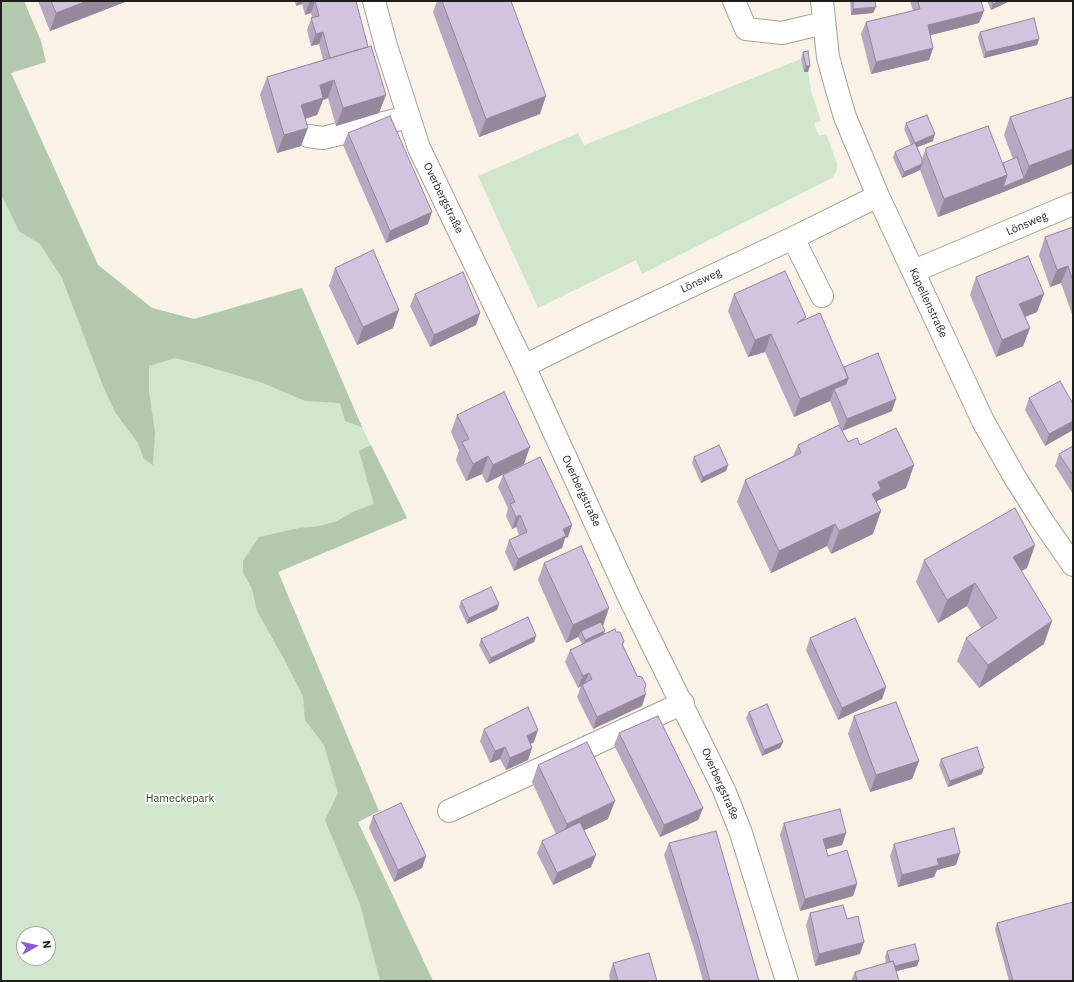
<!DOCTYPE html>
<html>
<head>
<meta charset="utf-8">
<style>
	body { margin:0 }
	#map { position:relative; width:1074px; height:982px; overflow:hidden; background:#f8f2e7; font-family:"IBM Plex Sans",sans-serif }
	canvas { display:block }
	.frame { position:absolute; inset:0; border:2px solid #1f1d19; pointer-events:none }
	.north { position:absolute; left:16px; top:926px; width:40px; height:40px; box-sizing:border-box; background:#fff; border:1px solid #a5a5a3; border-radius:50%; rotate:82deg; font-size:11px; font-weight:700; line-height:16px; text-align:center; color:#1f1d19 }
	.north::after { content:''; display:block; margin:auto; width:14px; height:18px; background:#8b59d2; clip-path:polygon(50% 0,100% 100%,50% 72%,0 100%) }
</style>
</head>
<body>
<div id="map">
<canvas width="1074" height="982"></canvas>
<div class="frame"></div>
<div class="north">N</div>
</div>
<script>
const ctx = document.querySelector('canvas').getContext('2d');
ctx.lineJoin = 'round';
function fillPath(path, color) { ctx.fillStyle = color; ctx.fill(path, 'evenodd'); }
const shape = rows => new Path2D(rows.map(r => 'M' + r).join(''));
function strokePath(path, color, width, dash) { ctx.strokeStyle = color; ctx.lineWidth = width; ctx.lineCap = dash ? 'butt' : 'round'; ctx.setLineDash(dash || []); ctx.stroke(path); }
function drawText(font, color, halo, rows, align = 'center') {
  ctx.font = font + ' "IBM Plex Sans",sans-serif'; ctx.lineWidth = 3.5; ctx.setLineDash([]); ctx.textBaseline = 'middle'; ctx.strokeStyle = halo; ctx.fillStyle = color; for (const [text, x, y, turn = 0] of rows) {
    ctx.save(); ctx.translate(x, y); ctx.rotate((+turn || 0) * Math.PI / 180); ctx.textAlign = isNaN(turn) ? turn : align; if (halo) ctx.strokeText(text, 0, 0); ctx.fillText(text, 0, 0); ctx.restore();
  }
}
fillPath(shape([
	[1,39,11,73,98,265,152,308,194,319,302,288,362,427,407,518,278,572,379,811,358,822,433,981,1,981],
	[24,934,48,934,48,958,24,958],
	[806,57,811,91,821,121,814,123,819,136,826,134,837,163,837,170,832,178,642,274,636,260,538,308,478,176,578,133,584,145]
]), '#d1e6cd');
fillPath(shape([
	[1,1,24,1,41,41,46,62,11,73,98,265,152,308,194,319,302,288,362,427,345,421,340,403,305,401,263,383,199,364,175,358,149,366,149,392,155,432,153,465,144,459,138,443,115,412,103,386,62,278,40,244,19,231,1,194],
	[371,445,407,518,278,572,379,811,358,822,433,981,380,981,360,904,325,820,338,793,324,745,305,720,303,696,284,659,257,611,252,589,243,572,243,561,259,537,299,528,319,526,335,522,355,511,374,504,359,451]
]), '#b4c8af');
const minor = shape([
	[374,1,386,46,419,148,524,366,629,597,724,790,741,833,787,981],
	[734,1,746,29,782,33,824,23],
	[822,1,828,57,837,90,845,117,878,196,983,421,1014,476,1043,522,1073,565],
	[308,136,323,138,408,117],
	[793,238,822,296],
	[914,271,1073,204],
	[524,366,589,334,793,238,878,196],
	[449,811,683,703]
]);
strokePath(minor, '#a6a197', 24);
strokePath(minor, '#fff', 22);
fillPath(shape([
	[38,1,125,1,125,2,50,31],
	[295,1,356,1,379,113,336,126,328,98,323,100,317,115,305,119,301,146,277,153,260,95,267,77,323,60,319,44,311,46,307,30,312,17,311,13,305,15,302,4,296,6],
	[437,1,511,1,540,114,479,137,433,12],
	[850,1,875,1,873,13,851,15],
	[910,1,981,1,979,23,930,35,933,48,929,60,871,74,861,34,866,22,913,11],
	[987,1,1010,1,991,10],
	[980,32,1039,39,1037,45,984,58,978,38],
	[803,52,808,72,804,72,801,58],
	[1073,101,1073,164,1001,193,938,217,920,170,902,178,893,158,895,152,911,145,904,129,906,123,933,141,917,147,922,159,926,148,1003,163,1013,159,1004,135,1010,117],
	[348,133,428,224,386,243,343,145],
	[1073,227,1073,317,1061,283,1050,287,1039,255,1045,237],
	[335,268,393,328,357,345,329,286],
	[976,277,1037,312,1025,317,1030,328,1023,346,996,357,970,295],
	[415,294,480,313,476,325,430,347,410,306],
	[734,294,805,319,844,367,892,411,842,431,848,442,860,445,914,465,906,488,877,501,873,534,831,554,827,546,771,573,737,502,745,480,793,456,798,445,842,431,830,401,794,417,765,352,748,357,728,311],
	[1029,398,1073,404,1045,446,1025,410],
	[457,415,524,464,486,483,482,474,466,481,456,460,459,450,451,432],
	[1073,446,1073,494,1055,466,1059,454],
	[694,457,728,465,726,471,701,483,692,463],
	[503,475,568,537,565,538,562,548,514,571,505,552,509,540,519,535,516,527,512,529,506,516,508,508,498,487],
	[924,560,1027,568,1021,571,1044,644,979,688,957,661,966,638,981,628,967,606,938,623,916,582],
	[544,563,603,626,602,626,604,634,616,632,624,641,623,645,644,690,642,706,593,729,577,697,581,686,578,688,565,662,570,650,582,644,578,637,566,643,538,580],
	[461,601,499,604,497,610,467,624,459,607],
	[810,638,886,687,882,699,838,720,806,650],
	[481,639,534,642,489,664,479,645],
	[749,712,783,742,780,748,762,756,746,718],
	[854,716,919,761,912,779,870,792,848,734],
	[484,729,534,742,531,744,532,748,528,760,506,770,500,759,490,763,480,741],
	[619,733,703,808,698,820,660,837,614,745],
	[941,759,982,774,948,787,939,765],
	[538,765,608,819,584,830,591,867,553,885,537,853,542,841,556,834,532,782],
	[373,816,426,856,422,868,394,882,369,828],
	[784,823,846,833,842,845,826,849,828,856,857,884,853,896,800,911,780,835],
	[669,843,759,981,703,981,695,952,664,855],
	[894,844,956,865,937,870,934,877,898,887,890,856],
	[810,913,847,919,860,954,815,966,806,925],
	[997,923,1073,981,1009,981,995,929],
	[887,951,919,960,917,966,896,971,899,981,851,981,855,972,886,963,885,957],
	[613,963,657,981,610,981,609,975]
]), '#b5a8c0');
fillPath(shape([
	[87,1,125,1,125,2,50,31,56,13],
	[298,1,303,1,302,4,296,6],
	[315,1,311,13,305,15,309,3],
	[999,1,1010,1,991,10,993,4],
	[876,7,873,13,851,15,853,9],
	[984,11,979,23,923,37,928,25],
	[323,32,319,44,311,46,316,34],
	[1039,39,1037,45,984,58,986,52],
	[933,48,929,60,871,74,876,62],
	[806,66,810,66,808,72,804,72],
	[334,80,328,98,323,100,317,115,294,122,301,105,320,85],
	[386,95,379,113,336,126,343,108],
	[546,96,540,114,479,137,486,119],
	[308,128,301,146,277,153,284,135],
	[935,134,933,141,913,149,915,143],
	[1073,149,1073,164,1001,193,938,217,944,199,1007,175,1024,178,1029,166],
	[922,164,920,170,902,178,904,172],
	[432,212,428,224,386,243,390,231],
	[1068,266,1061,283,1050,287,1057,270],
	[1044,294,1037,312,1013,322,1019,304],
	[399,310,393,328,357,345,363,327],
	[480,313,476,325,430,347,434,335],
	[1030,328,1023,346,996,357,1002,340],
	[771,334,765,352,748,357,755,340],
	[848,378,842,396,834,389,830,401,794,417,800,399],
	[896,399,892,411,842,431,847,419],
	[1073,421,1073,430,1045,446,1049,434],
	[530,447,524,464,486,483,493,465],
	[488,456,482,474,466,481,473,464],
	[728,465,726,471,701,483,703,477],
	[914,465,906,488,877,501,873,512,872,494,878,482],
	[881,511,873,534,831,554,839,531],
	[520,515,516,527,512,529,516,517],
	[835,524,827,546,771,573,779,551],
	[572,525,568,537,565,538,562,548,514,571,518,559,563,529],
	[1035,545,1027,568,1005,580,1013,557],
	[975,583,967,606,938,623,947,600],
	[499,604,497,610,467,624,469,618],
	[609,608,603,626,583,635,581,631,578,637,566,643,573,625],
	[1052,621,1044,644,979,688,988,665],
	[605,631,603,637,583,646,585,640],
	[536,636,534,642,489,664,491,658],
	[589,673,584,685,582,685,581,686,578,688,583,676],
	[886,687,882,699,838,720,842,708],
	[646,694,642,706,593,729,597,717],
	[538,730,534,742,522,748,527,736],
	[783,742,780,748,762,756,764,750],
	[505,747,500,759,490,763,495,751],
	[532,748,528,760,506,770,510,758],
	[919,761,912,779,870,792,876,775],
	[984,768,982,774,948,787,950,781],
	[615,801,608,819,560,842,567,824],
	[703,808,698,820,660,837,664,825],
	[846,833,842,845,819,851,823,839],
	[960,853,956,865,937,870,934,877,898,887,902,875,937,859],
	[596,855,591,867,553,885,557,873],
	[426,856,422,868,394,882,398,870],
	[857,884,853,896,800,911,805,899],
	[864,942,860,954,815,966,819,954],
	[919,960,917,966,889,973,891,967]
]), '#93889c');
const building = shape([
	[51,1,87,1,56,13,51,1],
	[309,1,356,1,368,47,330,58,323,32,316,34,311,18,319,16,315,1,309,3,309,1],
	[442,1,511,1,546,96,486,119,442,1],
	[853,1,875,1,876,7,853,9,853,1],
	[918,1,981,1,984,11,928,25,933,48,876,62,866,22,920,9,918,1],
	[992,1,999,1,993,4,992,1],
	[1034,18,1039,39,986,52,980,32,1034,18],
	[371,46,386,95,343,108,334,80,320,85,323,98,301,105,308,128,284,135,267,77,371,46],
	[808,51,810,66,806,66,803,52,808,51],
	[1072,97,1073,101,1073,149,1029,166,1010,117,1072,97],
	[927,115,935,134,915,143,906,123,927,115],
	[390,116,432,212,390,231,348,133,390,116],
	[988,126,1007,175,944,199,926,153,926,148,988,126],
	[915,143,922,159,922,164,904,172,895,152,915,143],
	[1017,157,1024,178,1003,187,1007,175,1003,163,1017,157],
	[1073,227,1073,281,1068,266,1057,270,1045,237,1073,227],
	[373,250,399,310,363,327,335,268,373,250],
	[1028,256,1044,294,1019,304,1030,328,1002,340,976,277,1028,256],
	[785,271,806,317,797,323,820,313,848,378,800,399,771,334,755,340,734,294,785,271],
	[463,272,480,313,434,335,415,294,463,272],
	[878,353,896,399,847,419,834,389,846,384,848,378,844,367,878,353],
	[1060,381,1073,404,1073,421,1049,434,1029,398,1060,381],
	[504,392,530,447,493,465,488,456,473,464,462,442,469,439,457,415,504,392],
	[839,425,848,442,857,438,860,445,896,428,914,465,878,482,881,489,872,494,881,511,839,531,835,524,779,551,745,480,801,453,798,445,839,425],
	[719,445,728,465,703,477,694,457,719,445],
	[1073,446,1073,475,1059,454,1073,446],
	[540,457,572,525,563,529,566,536,518,559,509,540,527,532,520,515,516,517,510,504,515,502,503,475,540,457],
	[1015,508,1035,545,1013,557,1052,621,988,665,966,638,997,618,975,583,947,600,924,560,1015,508],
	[581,546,609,608,573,625,544,563,581,546],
	[491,587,499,604,469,618,461,601,491,587],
	[528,617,536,636,491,658,481,639,528,617],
	[855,618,886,687,842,708,810,638,855,618],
	[601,622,605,631,585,640,581,631,601,622],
	[615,629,616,632,620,632,624,641,622,644,637,676,642,677,646,685,644,690,646,694,597,717,582,685,592,679,589,673,583,676,570,650,615,629],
	[896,702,919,761,876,775,854,716,896,702],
	[767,704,783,742,764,750,749,712,767,704],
	[528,707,538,730,527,736,532,748,510,758,505,747,495,751,484,729,528,707],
	[658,716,703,808,664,825,619,733,658,716],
	[587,742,615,801,567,824,538,765,587,742],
	[977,747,984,768,950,781,941,759,977,747],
	[401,803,426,856,398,870,373,816,401,803],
	[840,809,846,833,823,839,828,856,847,850,857,884,805,899,784,823,840,809],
	[580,822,596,855,557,873,542,841,580,822],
	[954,828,960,853,937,859,939,865,902,875,894,844,954,828],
	[716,831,759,981,710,981,699,940,669,843,716,831],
	[1073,902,1073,981,1013,981,997,923,1073,902],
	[843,905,847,919,858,916,864,942,819,954,810,913,843,905],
	[915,944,919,960,895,966,893,961,890,962,887,951,915,944],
	[649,953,657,981,618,981,613,963,649,953],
	[893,961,899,981,857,981,855,972,893,961]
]);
fillPath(building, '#d2c3df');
strokePath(building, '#93889c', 1);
drawText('11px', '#1f1d19', '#fff', [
	["Overbergstraße",443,198,64],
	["Lönsweg",1027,224,-23],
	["Lönsweg",701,281,-25],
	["Kapellenstraße",928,303,65],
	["Overbergstraße",581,491,65],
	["Overbergstraße",720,784,66]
]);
drawText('11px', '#2a4923', '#fff', [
	["Hameckepark",180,799]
]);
</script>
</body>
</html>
